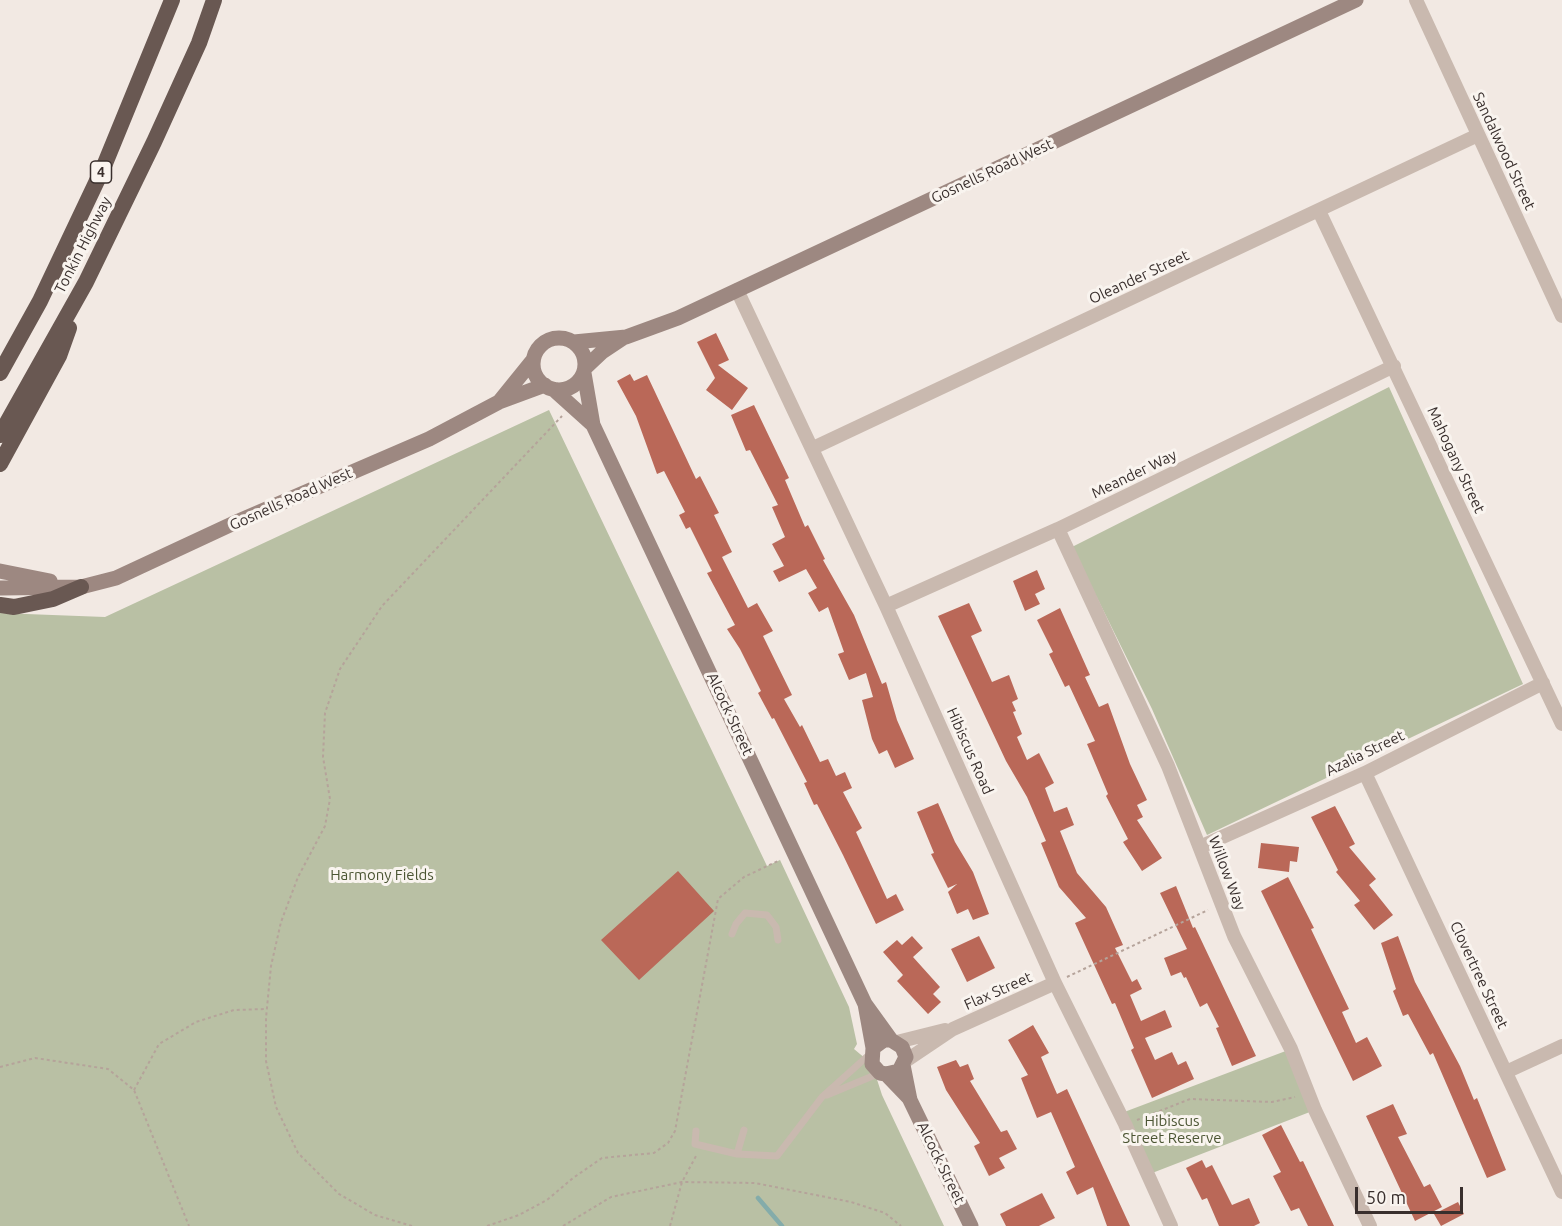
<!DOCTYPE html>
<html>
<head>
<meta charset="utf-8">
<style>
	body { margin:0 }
	#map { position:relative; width:1562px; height:1226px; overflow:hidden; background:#f2e9e3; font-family:Ubuntu,sans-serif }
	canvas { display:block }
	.scale { position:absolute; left:1355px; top:1187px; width:108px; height:27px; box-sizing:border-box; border:3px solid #392f2d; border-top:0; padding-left:8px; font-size:18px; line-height:21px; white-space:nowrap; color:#392f2d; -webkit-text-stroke:4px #f9f4ef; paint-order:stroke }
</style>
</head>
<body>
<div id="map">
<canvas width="1562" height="1226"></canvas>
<div class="scale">50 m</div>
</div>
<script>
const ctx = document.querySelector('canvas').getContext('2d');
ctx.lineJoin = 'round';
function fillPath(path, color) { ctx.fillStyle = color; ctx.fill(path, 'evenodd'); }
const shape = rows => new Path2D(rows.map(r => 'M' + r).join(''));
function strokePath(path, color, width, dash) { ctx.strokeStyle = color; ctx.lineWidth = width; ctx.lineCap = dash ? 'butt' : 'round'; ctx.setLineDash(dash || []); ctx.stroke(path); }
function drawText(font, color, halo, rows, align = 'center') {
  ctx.font = font + ' Ubuntu,sans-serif'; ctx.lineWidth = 6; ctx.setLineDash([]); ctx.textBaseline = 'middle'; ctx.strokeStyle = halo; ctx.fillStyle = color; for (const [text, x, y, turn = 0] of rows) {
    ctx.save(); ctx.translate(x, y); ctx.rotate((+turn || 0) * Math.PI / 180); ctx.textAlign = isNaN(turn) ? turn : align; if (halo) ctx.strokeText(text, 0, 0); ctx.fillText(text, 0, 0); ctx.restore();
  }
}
fillPath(shape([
	[1389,387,1523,684,1207,835,1152,709,1072,547],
	[549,410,767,866,780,860,849,1007,857,1044,854,1049,872,1064,882,1095,944,1226,0,1226,0,613,105,617],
	[1291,1049,1315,1110,1147,1175,1119,1114]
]), '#b9c0a4');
strokePath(shape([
	[758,1198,782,1226]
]), '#84acaa', 4.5);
fillPath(shape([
	[716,333,729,360,718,365,748,388,732,410,706,390,715,378,697,342],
	[630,374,634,381,647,375,696,479,700,476,719,513,714,515,732,552,722,557,748,608,757,603,773,631,763,636,792,695,784,699,800,727,802,725,820,762,828,759,836,776,845,772,852,788,843,792,862,828,856,832,887,899,896,894,904,910,876,924,843,855,817,804,814,805,804,783,807,782,774,718,772,719,758,693,761,691,740,649,727,629,735,625,707,573,712,571,690,527,686,529,679,515,685,512,664,471,657,474,636,416,617,381],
	[754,405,789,478,785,480,805,527,808,525,825,559,823,560,854,615,882,684,886,682,897,720,914,759,895,768,887,750,879,754,872,739,862,700,873,697,866,673,849,680,838,654,844,652,828,607,819,612,808,593,817,588,806,569,779,582,773,571,784,566,772,544,785,537,772,507,778,505,750,450,746,451,731,415],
	[1037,570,1045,589,1035,594,1040,604,1025,611,1013,581],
	[969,603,982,631,971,636,992,682,1009,675,1018,699,1012,702,1016,711,1013,712,1022,734,1017,737,1027,760,1039,753,1054,783,1045,788,1054,812,1067,807,1074,825,1060,831,1077,873,1106,907,1123,945,1115,948,1132,982,1137,979,1142,989,1130,995,1141,1021,1165,1010,1172,1027,1145,1038,1155,1060,1172,1052,1178,1065,1186,1061,1194,1079,1152,1098,1131,1050,1134,1048,1115,1003,1112,1004,1075,923,1086,918,1059,887,1041,843,1046,841,1027,797,1006,761,938,616],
	[1060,608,1090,675,1085,677,1099,707,1108,703,1130,764,1147,800,1137,805,1143,817,1137,820,1162,858,1142,871,1123,842,1128,839,1106,796,1108,794,1087,744,1095,741,1069,685,1065,687,1049,654,1053,652,1037,620],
	[938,803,955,842,973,872,989,914,973,920,968,909,957,914,948,892,957,884,948,888,931,854,934,853,917,812],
	[1335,806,1355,844,1349,847,1376,879,1369,885,1393,915,1374,930,1354,905,1360,901,1336,872,1338,870,1311,817],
	[1261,843,1299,847,1297,862,1290,861,1289,872,1258,868],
	[678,871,714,911,639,980,601,940],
	[1288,877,1314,928,1311,929,1349,1009,1342,1012,1356,1043,1367,1037,1382,1066,1353,1081,1261,891],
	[1176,886,1193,928,1195,927,1256,1056,1232,1066,1216,1028,1219,1027,1207,1003,1200,1007,1186,977,1184,978,1181,972,1171,976,1164,958,1187,949,1160,893],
	[912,936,923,948,913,957,940,987,933,994,941,1002,928,1014,897,981,903,975,883,952,897,940,902,945],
	[979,936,995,968,967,982,951,949],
	[1398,936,1415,982,1460,1066,1474,1100,1477,1098,1506,1170,1487,1178,1433,1053,1430,1055,1408,1014,1403,1016,1393,991,1396,989,1381,943],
	[1033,1025,1049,1053,1041,1057,1057,1094,1067,1089,1130,1226,1107,1226,1093,1187,1077,1195,1066,1172,1075,1167,1051,1112,1037,1118,1021,1078,1028,1075,1008,1040],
	[956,1060,960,1067,968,1064,974,1079,970,1081,1001,1132,1007,1130,1017,1149,999,1158,1005,1168,989,1176,974,1146,980,1143,946,1090,937,1067],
	[1393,1104,1407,1134,1398,1137,1424,1187,1430,1184,1442,1207,1415,1221,1366,1116],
	[1281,1125,1300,1162,1303,1161,1334,1226,1308,1226,1299,1208,1291,1211,1273,1176,1281,1172,1262,1135],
	[1202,1160,1206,1168,1212,1165,1232,1205,1249,1198,1260,1223,1254,1226,1219,1226,1207,1198,1202,1200,1186,1168],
	[1042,1193,1055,1218,1039,1226,1006,1226,1000,1214],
	[1458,1202,1464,1214,1441,1226,1434,1214]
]), '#ba6858');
strokePath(shape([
	[1067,977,1208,910],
	[0,1067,35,1058,108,1069,134,1090,189,1226],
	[134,1090,159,1044,196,1022,234,1010,266,1009],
	[1137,1120,1190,1099,1272,1102,1295,1097],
	[412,1226,375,1215,339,1194,298,1153,276,1107,266,1061,266,1018,271,966,281,922,298,877,325,826,330,799,323,757,325,713,340,669,382,606,562,416],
	[487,1226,519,1215,547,1200,573,1178,602,1158,654,1153,668,1143,675,1131,718,899,744,877,780,860],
	[563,1226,611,1197,682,1182,755,1183,851,1202,885,1213,901,1226],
	[670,1226,682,1182,696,1156]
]), '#b5a39a', 2, [3, 3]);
strokePath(shape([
	[732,934,736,924,745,913,767,915,776,927,778,940],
	[827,1095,880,1073],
	[696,1131,695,1144,737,1154,777,1156,822,1097,871,1053],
	[737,1154,744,1130]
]), '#c9b9af', 7);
strokePath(shape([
	[1416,0,1562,316],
	[1319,211,1562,724],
	[737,290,886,606,1055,983,1125,1124,1171,1226],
	[813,448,1478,135],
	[1058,529,1168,766,1234,936,1291,1049,1315,1110,1370,1226],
	[886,606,1058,529,1394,366],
	[1365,773,1562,1192],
	[1200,847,1365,773,1543,683],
	[897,1042,945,1030],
	[904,1062,953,1029,1055,983],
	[1506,1072,1562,1046]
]), '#c9b9af', 14);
strokePath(shape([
	'533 364a26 26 0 1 1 52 0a26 26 0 1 1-52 0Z',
	[574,342,626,337,678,318,1356,0],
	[585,368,602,352,623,338],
	[584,373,593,425,865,1004,873,1048],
	[553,389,593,425],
	[499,402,533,360],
	[0,571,50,581],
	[0,588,81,587,116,578,232,524,429,439,499,402,545,385],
	[865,1004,891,1040],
	[903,1065,910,1100,971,1226],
	[886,1074,899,1071,906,1057,902,1047,891,1040,884,1040,873,1048,872,1064,880,1073,886,1074,910,1099]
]), '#9d8881', 15);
strokePath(shape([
	[0,373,40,301,104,166,172,0],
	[0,435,86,282,154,142,199,43,214,0],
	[0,464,59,356,69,328],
	[0,605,14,607,53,599,81,587]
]), '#695852', 16);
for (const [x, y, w] of [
	[101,172,21]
]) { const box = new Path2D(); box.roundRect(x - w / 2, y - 11, w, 22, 4.5); ctx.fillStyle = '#f9f4ef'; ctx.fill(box); strokePath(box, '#392f2d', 1.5); }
drawText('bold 14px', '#392f2d', null, [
	["4",101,172]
]);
drawText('15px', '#392f2d', '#f9f4ef', [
	["Sandalwood Street",1504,151,65],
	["Gosnells Road West",992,171,-25],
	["Tonkin Highway",83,245,-63],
	["Oleander Street",1139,277,-25],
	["Mahogany Street",1456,460,65],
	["Meander Way",1134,474,-26],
	["Gosnells Road West",291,499,-24],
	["Alcock Street",730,714,65],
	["Hibiscus Road",970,751,66],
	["Azalia Street",1365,753,-26],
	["Willow Way",1227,873,69],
	["Clovertree Street",1479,975,65],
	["Flax Street",998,991,-24],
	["Alcock Street",941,1163,64]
]);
drawText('15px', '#4b5533', '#f9f4ef', [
	["Harmony Fields",382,875],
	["Hibiscus",1172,1121],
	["Street Reserve",1172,1138]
]);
</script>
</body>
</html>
